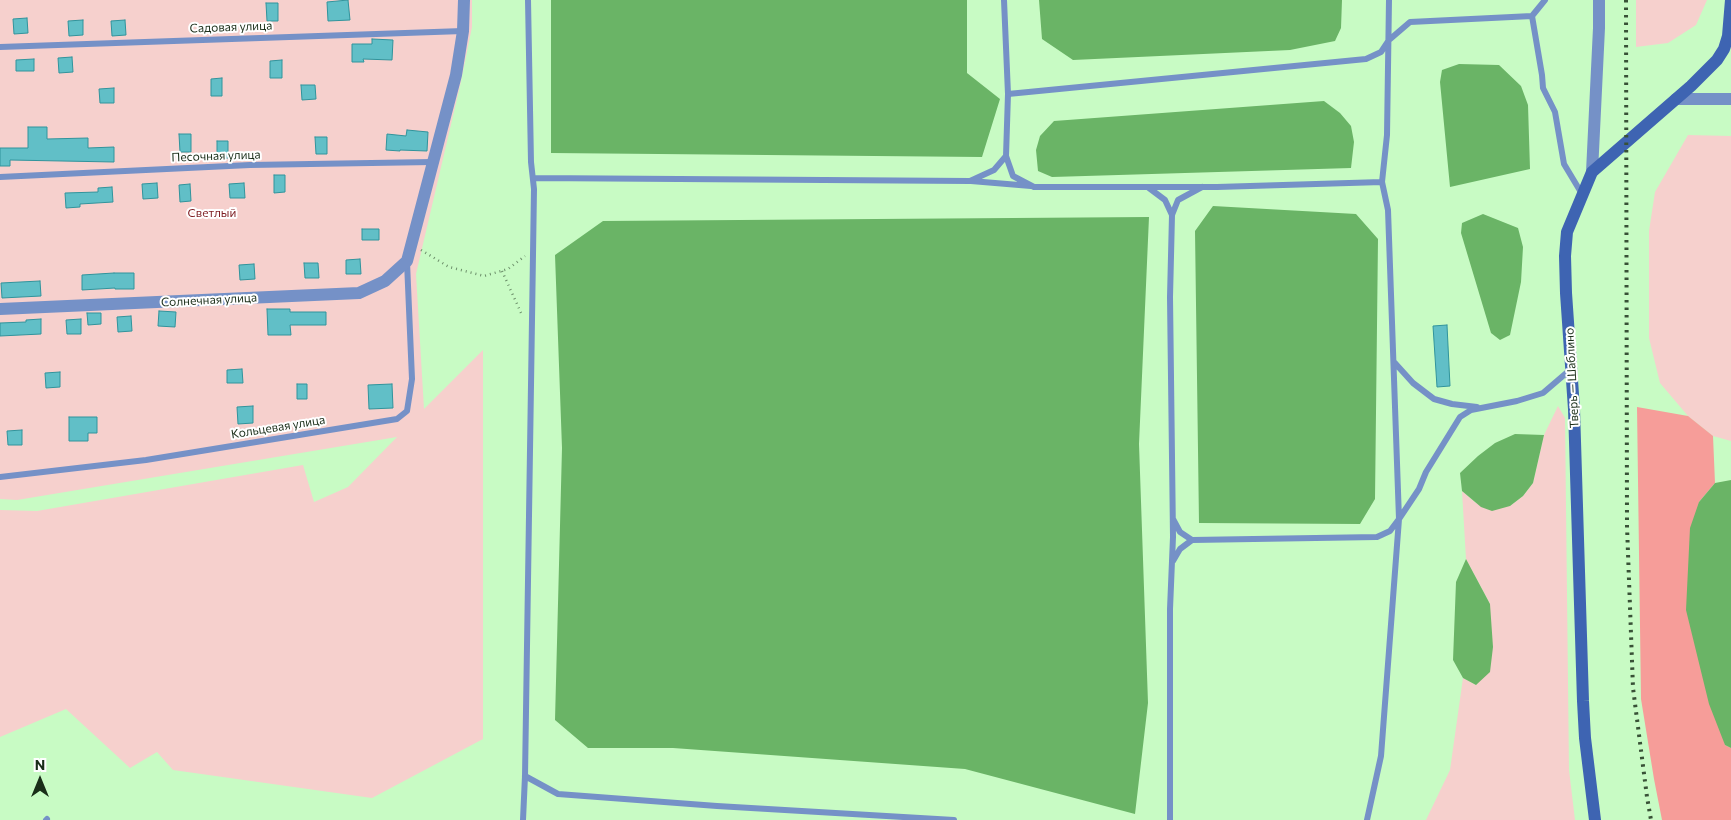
<!DOCTYPE html>
<html>
<head>
<meta charset="utf-8">
<style>
	body { margin:0 }
	#map { position:relative; width:1731px; height:820px; overflow:hidden; background:#c8fbc4; font-family:Commissioner,sans-serif }
	canvas { display:block }
	.north { position:absolute; left:15px; top:755px; width:50px; height:50px; -webkit-text-stroke:4px #fff; paint-order:stroke; rotate:0deg; font-size:14px; font-weight:700; line-height:20px; text-align:center; color:#1a2e19 }
	.north::after { content:''; display:block; margin:auto; width:18px; height:22px; background:#1a2e19; clip-path:polygon(50% 0,100% 100%,50% 72%,0 100%) }
</style>
</head>
<body>
<div id="map">
<canvas width="1731" height="820"></canvas>
<div class="north">N</div>
</div>
<script>
const ctx = document.querySelector('canvas').getContext('2d');
ctx.lineJoin = 'round';
function fillPath(path, color) { ctx.fillStyle = color; ctx.fill(path, 'evenodd'); }
const shape = rows => new Path2D(rows.map(r => 'M' + r).join(''));
function strokePath(path, color, width, dash) { ctx.strokeStyle = color; ctx.lineWidth = width; ctx.lineCap = dash ? 'butt' : 'round'; ctx.setLineDash(dash || []); ctx.stroke(path); }
function drawText(font, color, halo, rows, align = 'center') {
  ctx.font = font + ' Commissioner,sans-serif'; ctx.lineWidth = 4; ctx.setLineDash([]); ctx.textBaseline = 'middle'; ctx.strokeStyle = halo; ctx.fillStyle = color; for (const [text, x, y, turn = 0] of rows) {
    ctx.save(); ctx.translate(x, y); ctx.rotate((+turn || 0) * Math.PI / 180); ctx.textAlign = isNaN(turn) ? turn : align; if (halo) ctx.strokeText(text, 0, 0); ctx.fillText(text, 0, 0); ctx.restore();
  }
}
fillPath(shape([
	[0,0,472,0,472,27,460,86,416,274,424,409,483,350,483,739,372,798,173,770,157,752,130,768,66,709,0,737,0,510,37,511,303,465,314,502,348,487,397,437,17,500,0,499],
	[1636,0,1707,0,1696,25,1668,43,1636,47],
	[1688,135,1731,136,1731,441,1713,436,1688,416,1660,383,1649,338,1649,231,1655,192],
	[1558,406,1565,418,1569,770,1575,820,1426,820,1450,770,1463,678,1476,685,1490,604,1466,559,1462,491,1476,503,1510,506,1523,496,1533,483,1544,435]
]), '#f6d0cd');
fillPath(shape([
	[1637,407,1688,416,1713,436,1715,483,1699,502,1725,745,1731,748,1731,820,1662,820,1654,779,1641,699]
]), '#f69d99');
fillPath(shape([
	[551,0,967,0,967,73,1000,99,982,157,551,153],
	[1039,0,1342,0,1341,28,1335,41,1290,50,1073,60,1042,39],
	[1459,64,1499,65,1521,86,1528,105,1530,169,1450,187,1440,82,1442,70],
	[1324,101,1340,113,1351,126,1354,142,1351,168,1052,177,1038,171,1036,150,1040,136,1054,121],
	[1213,206,1356,214,1378,239,1375,499,1360,524,1199,523,1195,231],
	[1483,214,1518,228,1523,247,1521,282,1510,335,1500,340,1491,333,1461,233,1462,223],
	[1149,217,1139,444,1148,703,1135,814,965,769,673,748,588,748,555,720,562,448,555,255,603,221],
	[1515,434,1544,435,1533,483,1523,496,1510,506,1492,511,1481,507,1462,491,1460,473,1478,456,1495,443],
	[1731,480,1731,748,1725,745,1709,704,1686,610,1690,528,1699,502,1715,483],
	[1466,559,1490,604,1493,647,1490,672,1476,685,1463,678,1453,660,1456,582]
]), '#6ab466');
const building = shape([
	[348,0,350,20,328,21,327,2,348,0],
	[266,3,278,3,278,21,267,21,266,3],
	[27,18,28,33,14,34,13,19,27,18],
	[83,20,83,35,69,36,68,21,83,20],
	[125,20,126,35,112,36,111,21,125,20],
	[372,39,393,40,392,60,363,59,364,62,352,62,352,44,372,44,372,39],
	[72,57,73,72,59,73,58,58,72,57],
	[34,59,34,71,16,71,16,60,34,59],
	[282,60,282,78,270,78,270,61,282,60],
	[222,78,222,96,211,96,211,79,222,78],
	[301,85,315,85,316,99,302,100,301,85],
	[114,88,114,103,100,103,99,89,114,88],
	[28,127,47,127,47,139,88,138,88,148,114,147,114,162,10,160,10,166,0,166,0,148,28,148,28,127],
	[407,130,428,132,427,151,400,150,400,151,386,150,387,134,406,136,407,130],
	[179,134,191,134,191,152,180,152,179,134],
	[315,137,327,137,327,154,316,154,315,137],
	[217,141,228,141,228,158,217,159,217,141],
	[274,175,285,175,285,192,274,193,274,175],
	[157,183,158,198,143,199,142,184,157,183],
	[244,183,245,198,230,198,229,184,244,183],
	[190,184,191,201,180,202,179,185,190,184],
	[112,187,113,202,80,204,80,207,66,208,65,193,98,192,98,188,112,187],
	[362,229,379,229,379,240,362,240,362,229],
	[360,259,361,274,346,274,346,260,360,259],
	[304,263,318,263,319,278,305,278,304,263],
	[254,264,255,279,240,280,239,265,254,264],
	[114,273,134,273,134,289,115,289,115,288,82,290,82,275,114,273],
	[40,281,41,296,2,298,1,283,40,281],
	[267,309,290,309,290,312,326,312,326,325,290,325,291,335,268,335,267,309],
	[159,311,176,312,175,327,158,326,159,311],
	[87,313,101,313,101,324,88,325,87,313],
	[131,316,132,331,118,332,117,317,131,316],
	[41,319,41,334,0,336,0,323,26,322,26,320,41,319],
	[81,319,81,334,67,334,66,320,81,319],
	[1447,325,1450,386,1437,387,1433,326,1447,325],
	[242,369,243,383,227,383,227,370,242,369],
	[60,372,60,387,46,388,45,373,60,372],
	[297,384,307,384,307,399,297,399,297,384],
	[392,384,393,408,369,409,368,385,392,384],
	[253,406,253,423,238,424,237,407,253,406],
	[69,417,97,417,97,433,88,433,88,441,69,441,69,417],
	[22,430,22,445,8,445,7,431,22,430]
]);
fillPath(building, '#61bfc7');
strokePath(building, '#31949c', 1);
strokePath(shape([
	[421,250,449,267,484,276,508,269,525,256],
	[502,271,522,315]
]), '#6c8f6a', 2.5, [1, 4]);
strokePath(shape([
	[1004,0,1008,94,1006,156,1013,176,1034,187,1217,187,1382,182],
	[1532,16,1545,0],
	[0,47,463,31],
	[1008,94,1366,59,1381,52,1389,40,1410,22,1532,16,1542,75,1543,88,1555,112,1564,164,1582,194],
	[0,177,250,165,432,162],
	[533,178,970,181,994,170,1006,156],
	[971,181,1031,186],
	[1149,188,1165,200,1172,215],
	[1394,362,1413,383,1434,399,1452,404,1477,407],
	[0,477,146,460,397,419,407,411,412,379,407,262],
	[1173,519,1180,532,1192,540,1377,537,1390,531,1399,519,1388,210,1382,182,1387,135,1389,0],
	[1173,561,1180,549,1192,540],
	[525,776,558,794,717,806,954,820],
	[46,820,47,819],
	[523,820,525,776,534,189,531,162,528,0],
	[1170,820,1170,609,1173,537,1170,297,1172,215,1178,200,1202,187],
	[1367,820,1381,756,1399,519,1419,489,1426,472,1460,417,1471,410,1517,401,1543,393,1571,369]
]), '#7591c7', 6);
strokePath(shape([
	[1676,99,1731,99],
	[1592,172,1599,28,1599,0],
	[0,309,359,293,385,281,407,261,456,75,463,31,464,0]
]), '#7591c7', 12);
strokePath(shape([
	[1595,820,1585,738,1583,701,1574,409,1566,293,1565,256,1567,232,1592,172,1691,86,1717,60,1724,49,1728,36,1731,0]
]), '#3e64b2', 12);
strokePath(shape([
	[1626,0,1627,526,1633,688,1647,797,1651,820]
]), '#385136', 4, [2.5, 5]);
drawText('12px', '#1a2e19', '#fff', [
	["Садовая улица",231,27,-2],
	["Песочная улица",216,156,-2],
	["Солнечная улица",209,300,-3],
	["Тверь — Шаблино",1572,378,-93],
	["Кольцевая улица",278,427,-9]
]);
drawText('12px', '#7d1d22', '#fff', [
	["Светлый",212,213]
]);
</script>
</body>
</html>
